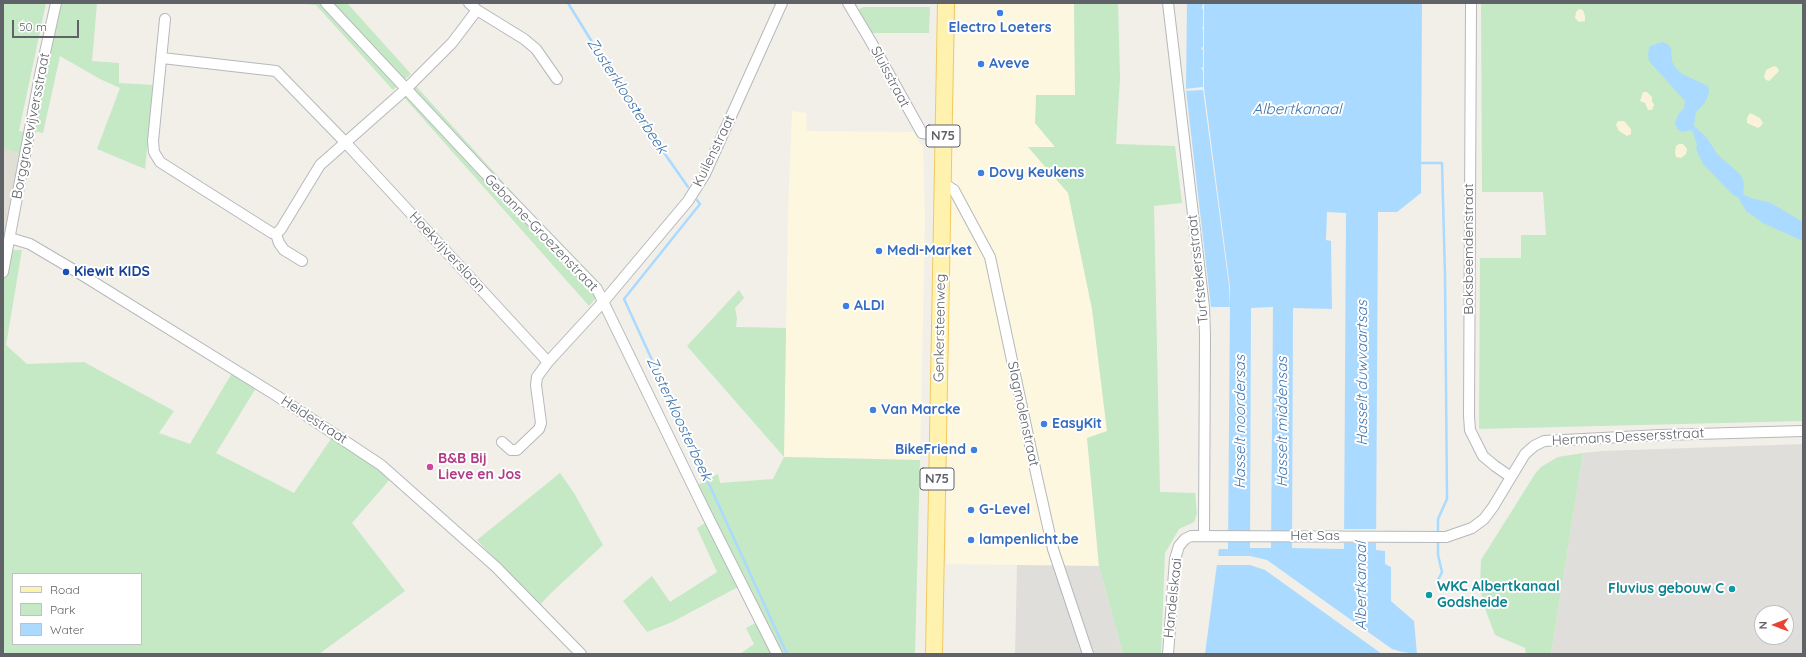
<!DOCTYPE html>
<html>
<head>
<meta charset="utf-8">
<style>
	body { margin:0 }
	#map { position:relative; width:1806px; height:657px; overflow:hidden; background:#f1efe8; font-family:Quicksand,sans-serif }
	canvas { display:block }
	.frame { position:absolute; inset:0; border:4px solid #5f6368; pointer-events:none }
	.legend { position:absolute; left:12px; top:573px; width:130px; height:72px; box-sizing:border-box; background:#fff; border:1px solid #bfc1c3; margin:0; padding:5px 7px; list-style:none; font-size:12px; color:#5f6368 }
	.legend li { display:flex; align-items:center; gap:8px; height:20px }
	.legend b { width:20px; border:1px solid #bfc1c3 }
	.north { position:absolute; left:1754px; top:605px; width:40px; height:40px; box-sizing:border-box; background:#fff; border:1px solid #bfc1c3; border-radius:50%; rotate:269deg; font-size:11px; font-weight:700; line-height:16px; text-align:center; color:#5f6368 }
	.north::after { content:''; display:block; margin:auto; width:14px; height:18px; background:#ea4335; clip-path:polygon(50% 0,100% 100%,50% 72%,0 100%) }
	.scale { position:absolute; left:12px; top:20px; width:67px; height:18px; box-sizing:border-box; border:2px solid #5f6368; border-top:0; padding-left:5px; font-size:12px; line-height:14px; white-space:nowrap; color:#5f6368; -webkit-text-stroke:3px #fff; paint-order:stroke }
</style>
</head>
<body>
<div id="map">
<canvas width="1806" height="657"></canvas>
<div class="frame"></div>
<ul class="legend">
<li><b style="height:5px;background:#fff2af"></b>Road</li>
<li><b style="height:11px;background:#c5e8c5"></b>Park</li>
<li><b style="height:11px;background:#aadaff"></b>Water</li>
</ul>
<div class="north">N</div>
<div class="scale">50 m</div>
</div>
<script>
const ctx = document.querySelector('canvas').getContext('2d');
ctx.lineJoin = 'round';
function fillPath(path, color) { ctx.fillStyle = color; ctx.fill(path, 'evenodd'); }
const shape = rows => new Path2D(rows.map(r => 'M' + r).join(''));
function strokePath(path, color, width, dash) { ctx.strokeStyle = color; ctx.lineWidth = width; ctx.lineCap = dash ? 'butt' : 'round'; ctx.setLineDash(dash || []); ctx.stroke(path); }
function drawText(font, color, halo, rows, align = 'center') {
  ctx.font = font + ' Quicksand,sans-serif'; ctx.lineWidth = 4; ctx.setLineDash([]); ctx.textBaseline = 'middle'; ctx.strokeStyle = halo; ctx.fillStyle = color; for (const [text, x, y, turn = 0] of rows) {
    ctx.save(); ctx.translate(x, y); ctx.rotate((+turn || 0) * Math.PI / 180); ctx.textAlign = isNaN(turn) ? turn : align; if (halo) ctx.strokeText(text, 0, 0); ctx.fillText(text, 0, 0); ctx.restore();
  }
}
fillPath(shape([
	[956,3,1074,3,1075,95,1035,123,1055,147,1028,147,1068,193,1092,309,1107,431,1087,438,1099,566,946,564,948,309],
	[792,111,806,113,807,131,913,132,923,148,925,217,920,460,784,457,788,214]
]), '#fef7e0');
fillPath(shape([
	[1803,444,1803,654,1551,654,1583,453,1602,451],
	[1762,613,1786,613,1786,637,1762,637],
	[1017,565,1099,566,1123,654,1015,654]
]), '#e0deda');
fillPath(shape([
	[3,148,21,154,3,249]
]), '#e1ded6');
fillPath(shape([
	[3,3,46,3,19,131,24,132,21,154,3,148],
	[61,3,97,3,92,61,119,63,119,83,154,85,145,169,97,149,120,88,100,79,60,56,43,133,33,131],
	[296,3,347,3,411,74,393,90,316,5],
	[1074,3,1118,3,1120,78,1116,144,1175,146,1182,203,1154,206,1160,492,1195,493,1197,514,1194,522,1179,529,1165,553,1161,654,1123,654,1099,566,1087,438,1107,431,1092,309,1068,193,1028,147,1055,147,1035,123,1036,95,1075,95],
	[1481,3,1803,3,1803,421,1479,429,1480,258,1521,258,1521,235,1546,235,1543,192,1482,192],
	[863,7,930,7,929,33,871,33,858,10],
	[415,85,602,291,589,306,403,96],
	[3,250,22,250,6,345,27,364,84,362,174,411,159,433,190,444,232,373,256,388,216,453,294,493,333,436,391,478,352,523,405,591,319,654,3,654],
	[13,574,141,574,141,644,13,644],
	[739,290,744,298,735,308,737,318,736,327,786,328,784,457,920,460,915,654,740,654,754,644,746,628,765,618,698,485,718,474,720,483,773,479,784,457,687,346],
	[1583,453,1551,654,1526,654,1525,648,1495,635,1483,603,1480,586,1481,560,1535,474,1541,467,1558,457],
	[560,473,574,493,603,545,550,594,539,606,477,540],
	[705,523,740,586,672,622,647,632,623,601,652,576,670,602,717,572,697,528]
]), '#c5e8c5');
fillPath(shape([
	[1579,9,1583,10,1585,16,1585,21,1579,22,1575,18,1576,12],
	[1774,66,1777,67,1779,71,1769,81,1766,80,1764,77,1766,70],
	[1643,92,1647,92,1652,97,1652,101,1654,105,1652,110,1648,110,1645,103,1640,101],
	[1750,113,1760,118,1763,123,1761,126,1758,128,1747,123,1747,118],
	[1618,121,1624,121,1631,129,1631,134,1627,136,1619,131,1616,125],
	[1679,144,1683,144,1687,149,1686,154,1681,158,1676,157,1675,152,1676,146]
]), '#fbf3d9');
fillPath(shape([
	[1187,3,1422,3,1421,193,1397,212,1378,212,1376,550,1385,551,1385,564,1391,567,1391,601,1414,621,1417,654,1205,654,1219,549,1228,549,1230,307,1211,307,1186,90],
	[1327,212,1346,213,1344,549,1292,548,1293,308,1332,309,1331,241,1326,240],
	[1273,307,1271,548,1250,548,1251,308],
	[1662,42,1668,44,1671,48,1672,61,1675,67,1682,74,1708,86,1709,92,1705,103,1696,112,1694,126,1708,139,1717,154,1741,175,1744,183,1743,194,1751,198,1771,203,1803,222,1803,241,1763,223,1746,211,1738,197,1734,196,1703,164,1696,149,1697,144,1692,130,1682,132,1677,129,1675,123,1678,115,1684,108,1685,101,1649,61,1648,53,1650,46]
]), '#aadaff');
fillPath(shape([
	[1203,3,1204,3,1204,88,1230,287,1230,309,1229,286,1203,90,1184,91,1184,89,1203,87,1203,71,1201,68,1203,67,1203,50,1201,48,1203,47,1203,30,1202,28,1203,27,1203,10,1202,8],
	[1342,529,1379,529,1379,543,1342,543],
	[1216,556,1250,556,1267,560,1392,649,1402,652,1419,654,1382,654,1265,570,1250,565,1214,565]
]), '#f1efe8');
strokePath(shape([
	[568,3,632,107,688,187],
	[1421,163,1442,163,1445,275,1447,499,1438,519,1438,534],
	[697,200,700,204,624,299,787,654],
	[1438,580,1442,572,1438,555,1438,539]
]), '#aadaff', 2.5);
const street = shape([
	[326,3,484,172,597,289,705,511,777,654],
	[469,3,477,10,524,39,536,49,557,79],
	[848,3,870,40,922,133,943,136],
	[1168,3,1204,307,1205,335,1204,535],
	[1471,3,1469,416,1470,430,1483,456,1495,466,1511,477],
	[165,19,153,141,154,152,160,162,272,233,276,234,281,229,320,165,406,89,452,43,477,10],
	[162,58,276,71,345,142,548,362],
	[943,183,954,190,990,257,1036,473,1053,549,1088,654],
	[276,234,279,243,284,250,302,261],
	[10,238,30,244,79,273,277,396,381,465,496,567,581,654],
	[3,272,40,75,56,3],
	[502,442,511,450,517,450,539,429,541,423,536,385,537,377,548,362,604,301,688,201,705,174,782,3],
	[1168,654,1175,559,1179,546,1185,539,1191,536,1446,537,1472,528,1484,519,1493,507,1525,454,1534,446,1544,441,1661,435,1803,431]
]);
const primary = shape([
	[934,654,946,3]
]);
strokePath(street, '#b5b8bc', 12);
strokePath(primary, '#f2c960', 18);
strokePath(street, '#fff', 10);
strokePath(primary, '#fff2af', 16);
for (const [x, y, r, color] of [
	[1000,13,4,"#3f7fe0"],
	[981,64,4,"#3f7fe0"],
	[981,173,4,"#3f7fe0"],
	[879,251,4,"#3f7fe0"],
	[66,272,4,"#1a4fb4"],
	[846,306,4,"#3f7fe0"],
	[873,410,4,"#3f7fe0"],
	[1044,424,4,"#3f7fe0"],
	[974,450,4,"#3f7fe0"],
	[430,467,4,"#d1479c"],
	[971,510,4,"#3f7fe0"],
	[971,540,4,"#3f7fe0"],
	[1732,589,4,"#0f9aa8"],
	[1429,595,4,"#0f9aa8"]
]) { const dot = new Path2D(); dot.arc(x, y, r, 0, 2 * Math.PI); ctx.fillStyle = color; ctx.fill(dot); strokePath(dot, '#fff', 1.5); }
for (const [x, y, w] of [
	[943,136,34],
	[937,479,34]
]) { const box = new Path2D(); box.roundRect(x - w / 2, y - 11, w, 22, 3); ctx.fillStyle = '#fff'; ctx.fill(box); strokePath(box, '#5f6368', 1); }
drawText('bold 13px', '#5f6368', null, [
	["N75",943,136],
	["N75",937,479]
]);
drawText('bold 14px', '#366cbe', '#fff', [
	["Electro Loeters",1000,28,"center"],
	["Aveve",989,64],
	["Dovy Keukens",989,173],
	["Medi-Market",887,251],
	["ALDI",854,306],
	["Van Marcke",881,410],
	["EasyKit",1052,424],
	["BikeFriend",966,450,"right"],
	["G-Level",979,510],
	["lampenlicht.be",979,540]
], 'left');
drawText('14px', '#5f6368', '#fff', [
	["Sluisstraat",890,77,62],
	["Borggravevijversstraat",31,126,-79],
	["Kuilenstraat",714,151,-64],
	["Gebanne-Groezenstraat",541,233,46],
	["Boksbeemdenstraat",1469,249,-90],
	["Hoekvijverslaan",447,252,47],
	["Turfstekersstraat",1198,269,-96],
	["Genkersteenweg",940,328,-89],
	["Slagmolenstraat",1023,414,78],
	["Heidestraat",314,420,33],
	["Hermans Dessersstraat",1628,437,-3],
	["Het Sas",1315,536],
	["Handelskaai",1173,598,-84]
]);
drawText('bold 14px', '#164399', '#fff', [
	["Kiewit KIDS",74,272]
], 'left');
drawText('bold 14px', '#b23c85', '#fff', [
	["B&B Bij",438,459],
	["Lieve en Jos",438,475]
], 'left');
drawText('bold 14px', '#0d838f', '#fff', [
	["WKC Albertkanaal",1437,587],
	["Godsheide",1437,603],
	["Fluvius gebouw C",1724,589,"right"]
], 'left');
drawText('italic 15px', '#4174aa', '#fff', [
	["Zusterkloosterbeek",627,96,57],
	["Albertkanaal",1297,109],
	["Hasselt duwvaartsas",1362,373,-90],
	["Zusterkloosterbeek",679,419,65],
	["Hasselt noordersas",1240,422,-90],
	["Hasselt middensas",1282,422,-90],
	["Albertkanaal",1361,586,-90]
]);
</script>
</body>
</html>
